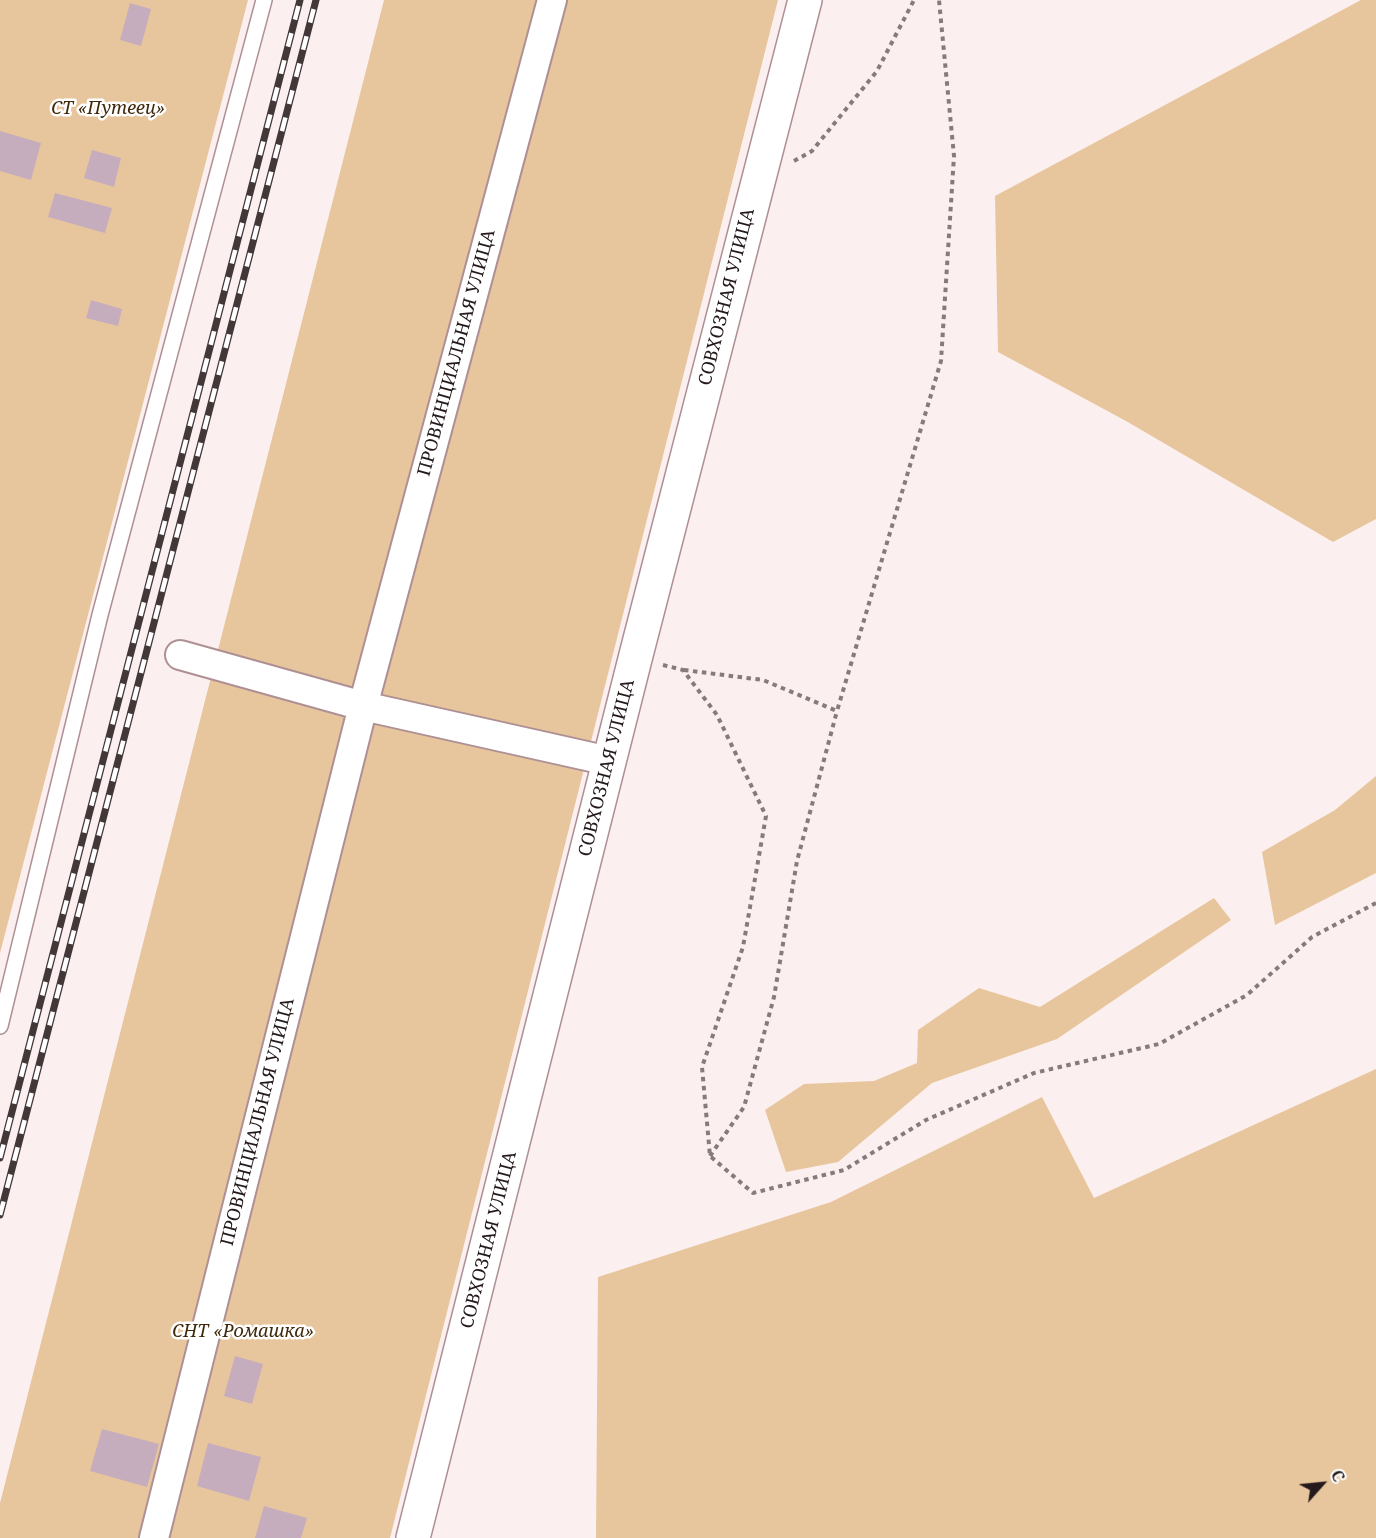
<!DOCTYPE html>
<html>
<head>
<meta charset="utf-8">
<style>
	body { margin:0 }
	#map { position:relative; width:1376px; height:1538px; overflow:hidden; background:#fceff0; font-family:"Noto Serif",serif }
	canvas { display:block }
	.north { position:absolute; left:1292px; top:1454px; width:60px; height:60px; -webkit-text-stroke:4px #fff; paint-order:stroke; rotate:63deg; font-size:16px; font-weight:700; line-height:24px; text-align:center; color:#251a1b }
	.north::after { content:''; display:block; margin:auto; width:21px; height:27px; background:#251a1b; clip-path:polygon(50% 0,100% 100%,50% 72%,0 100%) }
</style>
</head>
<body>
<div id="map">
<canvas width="1376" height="1538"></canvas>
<div class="north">С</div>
</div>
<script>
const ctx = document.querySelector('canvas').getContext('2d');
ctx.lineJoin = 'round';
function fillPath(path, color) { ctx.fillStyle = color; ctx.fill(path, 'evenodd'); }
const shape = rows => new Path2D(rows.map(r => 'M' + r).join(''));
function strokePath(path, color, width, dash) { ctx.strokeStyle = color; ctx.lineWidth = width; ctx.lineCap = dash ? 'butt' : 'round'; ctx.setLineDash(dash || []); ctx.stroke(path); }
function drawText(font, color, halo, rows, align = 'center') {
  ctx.font = font + ' "Noto Serif",serif'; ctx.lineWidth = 5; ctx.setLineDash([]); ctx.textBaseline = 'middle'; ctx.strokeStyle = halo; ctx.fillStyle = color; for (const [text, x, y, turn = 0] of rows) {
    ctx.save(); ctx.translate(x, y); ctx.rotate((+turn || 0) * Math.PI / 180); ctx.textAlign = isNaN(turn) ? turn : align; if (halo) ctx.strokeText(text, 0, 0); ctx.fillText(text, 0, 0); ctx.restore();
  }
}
fillPath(shape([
	[0,0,248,0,0,953],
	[384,0,778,0,390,1538,0,1538,0,1503],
	[1361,0,1376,0,1376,519,1333,542,1126,421,998,352,995,196],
	[1376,776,1376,873,1275,925,1262,852,1335,810],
	[1214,898,1231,920,1057,1039,932,1083,838,1162,786,1172,765,1110,804,1084,874,1081,917,1063,918,1030,979,988,1040,1007],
	[1376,1069,1376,1538,596,1538,598,1277,831,1202,1042,1097,1094,1198]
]), '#e8c69d');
fillPath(shape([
	[130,3,151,9,141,46,120,40],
	[0,131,41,143,31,180,0,171],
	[92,150,121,158,114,187,84,178],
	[55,193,112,208,105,233,48,217],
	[91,300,122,309,118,326,86,318],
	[235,1356,263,1364,252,1404,224,1396],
	[102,1429,159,1444,147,1487,90,1471],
	[208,1443,261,1457,249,1501,197,1486],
	[264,1506,307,1518,301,1538,255,1538]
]), '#c6adbd');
const service = shape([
	[0,1026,100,615,264,0]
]);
const minor = shape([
	[180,655,363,706,609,761],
	[154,1538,363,706,552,0]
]);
const tertiary = shape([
	[413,1538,635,659,805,0]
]);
strokePath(service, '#ae9094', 18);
strokePath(minor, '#ae9094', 32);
strokePath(tertiary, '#ae9094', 36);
strokePath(shape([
	[794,161,812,151,877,71,914,0],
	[663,665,683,670,717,715,766,816,743,947,702,1067,710,1156,753,1193,844,1170,926,1120,1034,1073,1159,1044,1247,995,1312,937,1376,903],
	[684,670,763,680,837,711,941,361,954,156,939,0],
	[710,1156,744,1107,774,997,797,861,837,711]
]), '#867a7b', 4, [4.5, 4.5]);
strokePath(service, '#fff', 15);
strokePath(minor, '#fff', 28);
strokePath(tertiary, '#fff', 33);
const rail = shape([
	[0,1158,300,0],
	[0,1215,316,0]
]);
strokePath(rail, '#433839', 7);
strokePath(rail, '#fff', 4.5, [14]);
drawText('italic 18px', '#3f290a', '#fff', [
	["СТ «Путеец»",108,109],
	["СНТ «Ромашка»",243,1332]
]);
drawText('18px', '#251a1b', '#fff', [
	["СОВХОЗНАЯ УЛИЦА",727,297,-76],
	["ПРОВИНЦИАЛЬНАЯ УЛИЦА",457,353,-75],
	["СОВХОЗНАЯ УЛИЦА",607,768,-76],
	["ПРОВИНЦИАЛЬНАЯ УЛИЦА",258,1122,-76],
	["СОВХОЗНАЯ УЛИЦА",489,1240,-76]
]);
</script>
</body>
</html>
